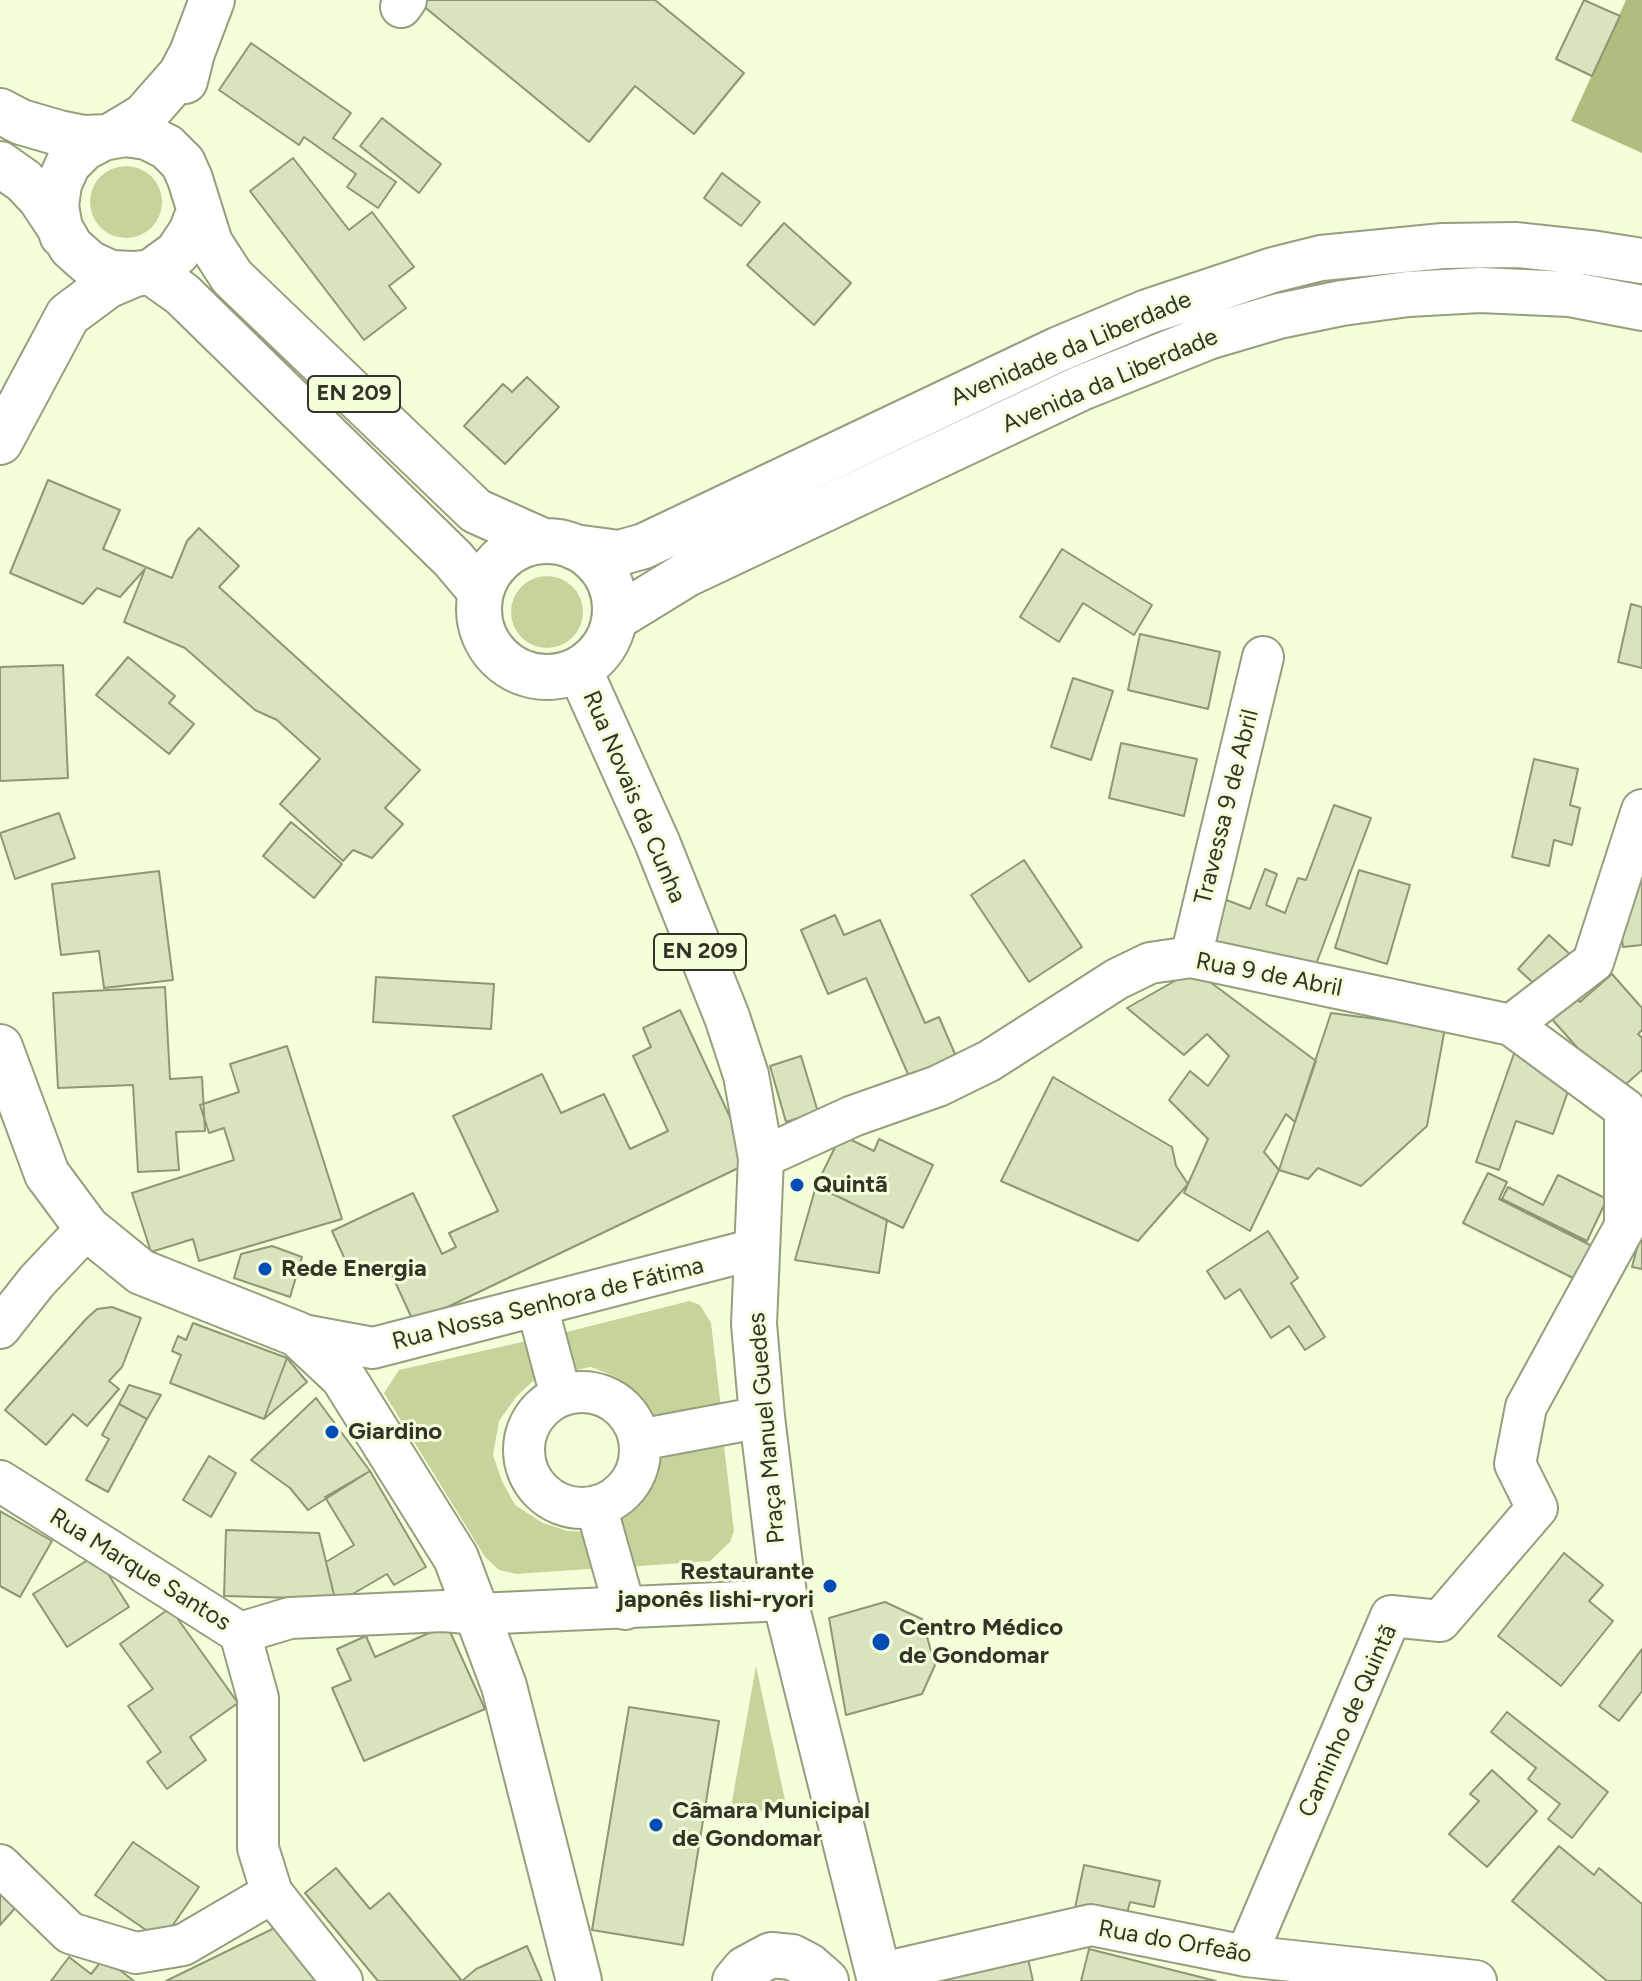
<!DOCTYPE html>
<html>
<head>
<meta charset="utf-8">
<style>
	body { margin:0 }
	canvas { display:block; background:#f5feda }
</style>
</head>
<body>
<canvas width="1642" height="1981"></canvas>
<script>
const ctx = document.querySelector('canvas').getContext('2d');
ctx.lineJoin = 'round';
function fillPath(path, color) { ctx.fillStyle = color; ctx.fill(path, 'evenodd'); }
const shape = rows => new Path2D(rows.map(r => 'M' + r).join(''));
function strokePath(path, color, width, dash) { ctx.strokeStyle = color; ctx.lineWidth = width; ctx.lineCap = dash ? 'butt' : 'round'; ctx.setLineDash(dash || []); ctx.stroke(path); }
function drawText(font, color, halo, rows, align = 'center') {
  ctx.font = font + ' Figtree,sans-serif'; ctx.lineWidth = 6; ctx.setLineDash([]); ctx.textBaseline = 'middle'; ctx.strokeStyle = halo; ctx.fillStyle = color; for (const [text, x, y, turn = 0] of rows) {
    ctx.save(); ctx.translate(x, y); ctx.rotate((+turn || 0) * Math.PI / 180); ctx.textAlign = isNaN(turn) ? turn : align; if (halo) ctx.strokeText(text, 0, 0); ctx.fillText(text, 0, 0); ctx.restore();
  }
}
fillPath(shape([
	'90 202a36 36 0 1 1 72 0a36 36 0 1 1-72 0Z',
	'511 612a36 36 0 1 1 72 0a36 36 0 1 1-72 0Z',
	[689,1301,700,1305,711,1323,721,1408,654,1424,636,1392,616,1377,591,1367,571,1371,559,1334],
	[535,1339,547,1375,533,1381,516,1397,499,1421,493,1455,502,1481,515,1505,543,1523,568,1531,591,1532,604,1568,516,1574,499,1570,485,1557,384,1393,399,1370],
	[723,1437,734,1531,730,1542,710,1561,627,1567,615,1518,635,1502,647,1489,655,1468,658,1448],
	[756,1666,788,1814,731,1807]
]), '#c5d49a');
fillPath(shape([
	[1626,0,1642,0,1642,153,1571,121]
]), '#afbe7e');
const building = shape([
	[416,0,655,0,744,73,694,134,635,86,589,142,416,0],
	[1584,0,1620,16,1592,76,1556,59,1584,0],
	[251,43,351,113,333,138,396,182,378,208,347,187,356,174,304,137,299,145,219,90,251,43],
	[382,118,441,164,419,193,360,146,382,118],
	[293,158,349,230,372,212,414,267,389,286,406,308,364,340,250,191,293,158],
	[722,173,760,202,741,226,704,198,722,173],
	[784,223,851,283,814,325,747,265,784,223],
	[527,377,559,407,505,464,464,426,503,384,512,392,527,377],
	[48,480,120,510,103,549,172,578,187,541,199,528,239,566,219,587,420,770,385,808,403,824,372,858,353,850,343,861,280,804,320,759,277,720,255,710,185,648,124,622,145,569,120,597,97,588,83,604,10,573,48,480],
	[1062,549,1152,605,1134,635,1083,603,1059,642,1020,617,1062,549],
	[1631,604,1642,607,1642,668,1618,662,1631,604],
	[1140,634,1220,652,1208,709,1128,690,1140,634],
	[128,657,175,696,169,703,194,724,169,754,96,695,128,657],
	[63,665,68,778,0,781,0,667,63,665],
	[1073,678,1113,691,1091,760,1051,747,1073,678],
	[1121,743,1197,759,1184,816,1109,798,1121,743],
	[1534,759,1578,769,1570,805,1580,808,1572,845,1554,840,1549,866,1512,857,1534,759],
	[1334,805,1371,818,1315,967,1288,957,1282,976,1205,947,1224,899,1250,909,1265,869,1277,874,1266,905,1285,913,1298,878,1306,880,1334,805],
	[59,813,75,858,15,879,0,833,59,813],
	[291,822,342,864,314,898,263,856,291,822],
	[1642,848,1642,945,1623,947,1620,923,1642,848],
	[1024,860,1082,947,1029,982,971,895,1024,860],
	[1359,870,1410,885,1387,964,1335,948,1359,870],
	[159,871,173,980,104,988,99,951,61,955,52,884,159,871],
	[835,915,844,935,880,920,925,1023,939,1017,961,1068,914,1088,866,978,828,994,801,930,835,915],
	[1549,935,1573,957,1542,991,1518,969,1549,935],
	[1194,970,1316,1061,1295,1122,1286,1114,1264,1152,1279,1170,1250,1231,1184,1193,1208,1139,1169,1100,1190,1071,1208,1086,1229,1056,1207,1034,1184,1055,1127,1008,1194,970],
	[1612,974,1642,1008,1642,1030,1638,1034,1642,1038,1642,1070,1617,1092,1550,1017,1574,995,1580,1002,1612,974],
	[376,977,494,984,491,1029,373,1022,376,977],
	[165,987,170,1079,202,1077,205,1131,176,1132,179,1170,138,1172,133,1085,58,1088,53,993,165,987],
	[680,1010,751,1162,414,1323,386,1262,353,1277,332,1231,413,1193,442,1254,456,1247,449,1233,498,1211,453,1116,542,1074,561,1113,604,1094,630,1149,668,1131,633,1056,651,1047,643,1028,680,1010],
	[1331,1013,1445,1028,1427,1126,1361,1186,1318,1168,1308,1179,1279,1170,1331,1013],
	[1517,1045,1577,1066,1553,1134,1516,1121,1499,1170,1476,1162,1517,1045],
	[287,1046,342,1219,199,1261,193,1239,151,1252,132,1193,234,1160,224,1128,209,1133,200,1105,239,1092,230,1064,287,1046],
	[801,1056,818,1112,786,1122,770,1066,801,1056],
	[1053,1077,1172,1147,1176,1166,1188,1184,1138,1241,1001,1181,1053,1077],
	[841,1135,874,1151,879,1139,933,1165,903,1228,816,1186,841,1135],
	[1488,1173,1507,1182,1499,1199,1596,1248,1579,1281,1463,1223,1488,1173],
	[1558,1175,1607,1199,1587,1241,1502,1199,1508,1187,1543,1205,1558,1175],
	[816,1186,887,1220,879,1273,795,1260,816,1186],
	[1642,1229,1642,1269,1632,1267,1642,1229],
	[1268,1231,1298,1278,1291,1283,1325,1337,1305,1350,1289,1326,1271,1338,1240,1289,1225,1299,1207,1271,1268,1231],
	[272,1246,302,1257,290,1297,234,1278,241,1254,272,1246],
	[112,1307,141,1318,122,1367,109,1381,119,1389,87,1426,73,1414,46,1445,5,1410,86,1319,97,1309,112,1307],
	[193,1323,287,1358,264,1419,170,1383,181,1355,172,1351,178,1336,186,1340,193,1323],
	[287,1358,307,1382,264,1419,287,1358],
	[129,1385,161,1395,147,1419,119,1404,129,1385],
	[316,1398,370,1471,308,1510,290,1488,251,1460,316,1398],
	[119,1404,147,1419,108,1492,86,1480,109,1439,102,1435,119,1404],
	[209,1456,236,1473,211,1517,183,1500,209,1456],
	[370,1471,426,1567,394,1585,387,1574,344,1599,335,1599,326,1562,354,1545,325,1497,370,1471],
	[0,1511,52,1541,20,1597,0,1586,0,1511],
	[226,1530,319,1533,335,1599,224,1596,226,1530],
	[1564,1553,1603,1585,1589,1601,1613,1621,1561,1686,1498,1636,1564,1553],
	[96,1555,129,1607,67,1647,33,1594,96,1555],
	[885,1602,922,1619,935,1665,922,1694,846,1715,829,1618,885,1602],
	[170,1608,238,1703,190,1737,206,1760,167,1789,147,1762,161,1752,128,1706,153,1689,120,1644,170,1608],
	[447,1625,485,1709,364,1761,332,1688,351,1680,337,1649,366,1636,375,1657,447,1625],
	[1642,1649,1642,1691,1619,1721,1599,1706,1642,1649],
	[629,1707,719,1721,683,1945,592,1930,629,1707],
	[1507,1712,1608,1792,1572,1838,1548,1819,1560,1804,1528,1779,1536,1768,1491,1732,1507,1712],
	[1492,1770,1537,1811,1487,1867,1449,1834,1479,1801,1470,1794,1492,1770],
	[133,1842,199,1887,162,1941,95,1895,133,1842],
	[1559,1846,1594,1875,1599,1868,1642,1904,1642,1981,1607,1981,1512,1901,1559,1846],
	[1084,1865,1160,1881,1154,1907,1130,1902,1126,1918,1075,1908,1084,1865],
	[336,1868,370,1909,389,1893,462,1981,476,1969,527,1946,542,1981,378,1981,305,1893,336,1868],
	[0,1874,25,1897,0,1925,0,1874],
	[299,1916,331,1981,166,1981,299,1916],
	[1089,1949,1216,1981,1081,1981,1089,1949],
	[1026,1950,1033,1981,908,1981,1026,1950],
	[69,1957,91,1974,104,1958,134,1981,51,1981,69,1957]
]);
fillPath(building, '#d9e3bf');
strokePath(building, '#8e9676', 2);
const minor = shape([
	[401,7,406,0],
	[1191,957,1263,657],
	[761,1158,853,1116,938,1086,989,1061,1117,979,1150,963,1191,957,1511,1025,1593,962,1642,810],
	[537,1306,561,1396],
	[0,1328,37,1281,87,1228],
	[297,1334,373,1348,759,1248],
	'524 1450a58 58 0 1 1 116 0a58 58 0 1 1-116 0Z',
	[639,1440,762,1417],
	[0,1481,240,1633],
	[596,1506,625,1609],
	[240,1633,290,1618,444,1611,477,1614,785,1600],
	[240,1633,258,1698,258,1848,272,1893,342,1981],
	[0,1865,70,1933,136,1953,183,1945,272,1893],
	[1246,1956,1391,1616,1440,1621,1537,1508,1515,1464,1526,1407,1625,1226,1625,1109,1511,1025],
	[878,1974,1091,1925,1246,1956,1476,1981]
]);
const major = shape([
	[185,81,192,53,212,0],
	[0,111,21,122,59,133,84,138,109,137,144,116,181,74,192,53],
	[0,164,24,181,40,198,60,228,62,235],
	[199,212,191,232,177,253,151,272,135,274,111,273,89,263,71,247,60,228,56,206,59,184,68,164,84,148,103,138,125,134,147,137,167,147,183,163,190,179,210,243,232,277,476,511,543,541],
	[151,272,182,294,453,559,480,591],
	[0,442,68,315,107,286,135,274],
	'479 609a68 68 0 1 1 136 0a68 68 0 1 1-136 0Z',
	[574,547,619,553,644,546,1059,349,1147,312,1273,270,1321,258,1443,246,1517,245,1591,253,1642,261],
	[617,617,687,574,1081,388,1208,337,1279,316,1342,303,1408,294,1480,290,1569,294,1642,308],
	[580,671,657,842,727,1017,746,1075,761,1158,754,1324,762,1417,780,1565,785,1600,880,1981],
	[0,1047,47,1174,87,1228,141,1272,297,1334,343,1377,456,1558,504,1686,579,1981],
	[735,1981,745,1969,771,1955,792,1957,809,1966,826,1981]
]);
strokePath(minor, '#959e7d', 44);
strokePath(major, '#959e7d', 48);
strokePath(minor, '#fff', 40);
strokePath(major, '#fff', 44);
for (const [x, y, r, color] of [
	[797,1185,8,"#014db6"],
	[265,1269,8,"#014db6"],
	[332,1432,8,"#014db6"],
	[830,1586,8,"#014db6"],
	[881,1642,10,"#014db6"],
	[656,1825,8,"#014db6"]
]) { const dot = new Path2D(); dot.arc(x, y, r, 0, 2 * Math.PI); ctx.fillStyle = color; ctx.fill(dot); strokePath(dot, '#f5feda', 3); }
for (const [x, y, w] of [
	[354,394,92],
	[700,952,92]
]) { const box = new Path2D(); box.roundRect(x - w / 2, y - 18, w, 36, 6); ctx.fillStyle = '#f5feda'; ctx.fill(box); strokePath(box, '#313427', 2); }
drawText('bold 22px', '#313427', null, [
	["EN 209",354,394],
	["EN 209",700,952]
]);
drawText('24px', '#313427', '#f5feda', [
	["Avenidade da Liberdade",1071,349,-23],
	["Avenida da Liberdade",1110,381,-23],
	["Rua Novais da Cunha",634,797,67],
	["Travessa 9 de Abril",1227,807,-76],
	["Rua 9 de Abril",1269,975,11],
	["Rua Nossa Senhora de Fátima",548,1304,-14],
	["Praça Manuel Guedes",767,1428,-95],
	["Rua Marque Santos",140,1570,32],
	["Caminho de Quintã",1348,1721,-66],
	["Rua do Orfeão",1175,1942,10]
]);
drawText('bold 24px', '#313427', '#f5feda', [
	["Quintã",813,1185],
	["Rede Energia",281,1269],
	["Giardino",348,1432],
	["Restaurante",814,1572,"right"],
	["japonês lishi-ryori",814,1600,"right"],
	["Centro Médico",899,1628],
	["de Gondomar",899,1656],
	["Câmara Municipal",672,1811],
	["de Gondomar",672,1839]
], 'left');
</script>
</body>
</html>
